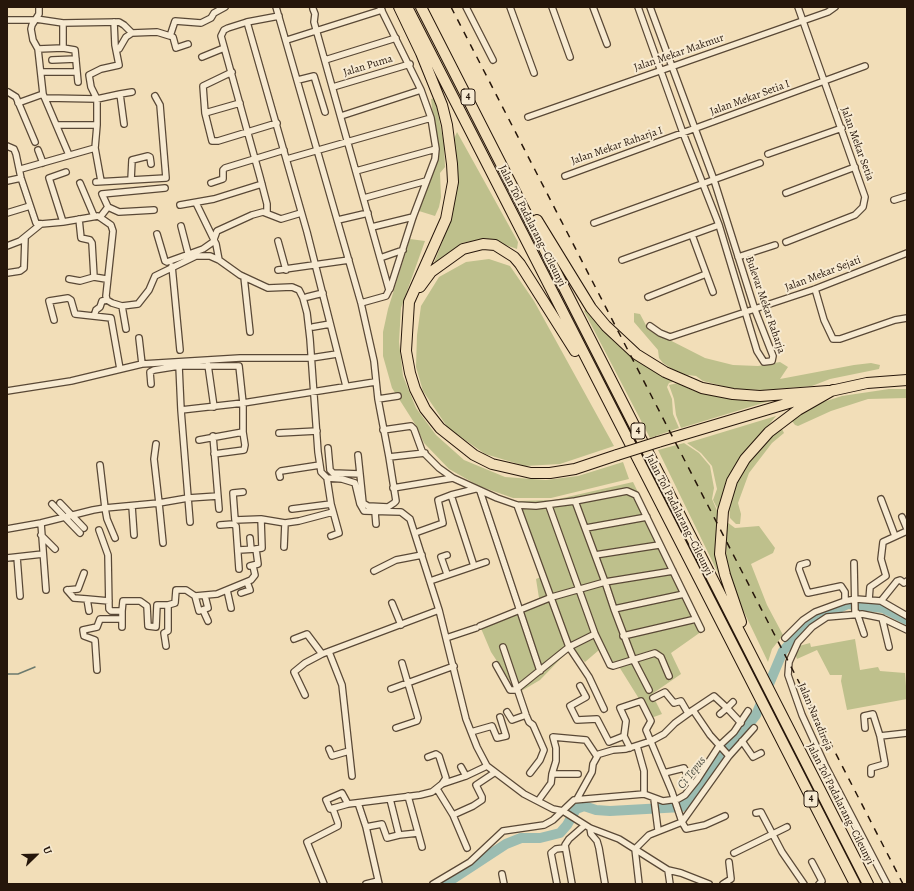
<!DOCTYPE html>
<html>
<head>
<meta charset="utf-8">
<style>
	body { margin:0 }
	#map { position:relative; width:914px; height:891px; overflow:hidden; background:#f2deb8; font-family:Alegreya,serif }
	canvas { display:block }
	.frame { position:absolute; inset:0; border:8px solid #26160a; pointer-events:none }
	.north { position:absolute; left:16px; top:835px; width:40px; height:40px; -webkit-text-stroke:3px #f7ead1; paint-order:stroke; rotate:67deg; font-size:11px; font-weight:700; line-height:16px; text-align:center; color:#26160a }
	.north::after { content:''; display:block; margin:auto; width:14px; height:18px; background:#26160a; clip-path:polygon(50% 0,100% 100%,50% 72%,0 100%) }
</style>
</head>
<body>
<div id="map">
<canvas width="914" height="891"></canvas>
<div class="frame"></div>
<div class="north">U</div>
</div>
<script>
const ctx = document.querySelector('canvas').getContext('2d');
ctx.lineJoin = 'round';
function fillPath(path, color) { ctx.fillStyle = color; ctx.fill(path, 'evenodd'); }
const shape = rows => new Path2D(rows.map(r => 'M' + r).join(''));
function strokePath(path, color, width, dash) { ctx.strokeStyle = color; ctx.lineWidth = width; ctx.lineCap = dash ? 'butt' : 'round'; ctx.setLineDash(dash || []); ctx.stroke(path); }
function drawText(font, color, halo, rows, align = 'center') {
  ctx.font = font + ' Alegreya,serif'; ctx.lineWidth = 4; ctx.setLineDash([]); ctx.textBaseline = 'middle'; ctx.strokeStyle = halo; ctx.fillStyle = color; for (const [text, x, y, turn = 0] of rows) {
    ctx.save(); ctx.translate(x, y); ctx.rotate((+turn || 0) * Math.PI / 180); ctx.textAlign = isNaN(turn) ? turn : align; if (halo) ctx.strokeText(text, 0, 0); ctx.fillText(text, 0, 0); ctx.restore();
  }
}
fillPath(shape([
	[435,98,444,144,445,167,440,173,441,197,439,207,435,216,419,211,432,172,434,125,431,99],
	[457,132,518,242,517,249,485,238,462,243,434,263,449,225,456,185,453,141],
	[410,239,425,241,401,308,399,342,403,376,416,408,436,435,464,460,505,477,546,480,578,476,623,462,629,479,551,498,513,498,479,486,449,469,424,443,415,424,392,388,383,356,383,332,388,309],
	[489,259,510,266,534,301,614,446,560,464,525,466,485,454,448,428,423,391,416,367,417,335,421,306,439,277,466,262],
	[586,310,603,331,622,349,659,373,676,381,669,383,667,387,672,399,673,414,679,428,650,438,584,311],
	[634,313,640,314,648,329,705,358,733,365,758,366,780,362,788,367,780,379,854,365,871,363,880,365,879,369,830,379,812,386,764,390,735,389,703,381,696,376,680,374,663,363,659,358,658,350,634,322],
	[678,383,694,391,729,398,773,400,681,428,676,415,674,399,669,385],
	[889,389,907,389,907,398,868,399,831,411,798,426,795,425,792,421,795,415,817,404,842,396],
	[776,416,753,444,718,510,713,500,717,489,712,466,701,453,687,443],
	[777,429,782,429,784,433,772,443,749,473,738,503,741,514,740,524,736,524,730,518,729,506,744,464],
	[684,443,699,453,710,466,714,488,712,499,718,513,716,539,719,575,658,450],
	[633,482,705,629,671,653,681,674,652,694,662,714,651,718,618,665,611,669,599,650,585,662,571,648,540,680,518,693,491,652,480,626,539,598,536,579,543,576,517,501,554,500],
	[727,522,735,528,759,526,775,548,773,553,751,564,767,605,783,635,772,649,768,662,733,589,726,564],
	[855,639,860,670,878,667,880,671,905,673,907,699,847,710,841,681,842,675,830,675,817,650,797,659,795,654,800,649,799,646,810,643,811,647]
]), '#bec08c');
strokePath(shape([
	[7,674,18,674,35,667]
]), '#6c7a6e', 1.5);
strokePath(shape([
	[445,884,506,844,521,838,540,838,560,833,567,825,576,809,584,806,596,810,610,811,682,807,756,715,783,651,810,621,848,604,883,608,907,620]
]), '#9bbcb1', 10);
const minor = shape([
	[39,7,39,14,32,25,31,29,33,40,38,49,43,94,69,155],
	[276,7,361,303,374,361,378,399,389,457,396,501,394,503,388,507,368,506,363,503,360,474,333,473,330,470,328,448],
	[380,7,421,90,431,118,436,149,435,159,413,217,390,289],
	[466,7,493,60],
	[510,7,534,73],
	[552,7,570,57],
	[593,7,607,44],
	[638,7,683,133,719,225,757,351,764,362,772,361,773,356,755,310,714,180,650,7],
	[313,9,315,14,314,22,389,290,386,296,361,303],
	[36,19,63,23,119,22,124,25,132,33],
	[7,20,34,20],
	[247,22,279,16],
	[170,36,173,37,176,48,188,44],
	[287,40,382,10],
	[63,48,63,23],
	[38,49,63,48,75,50,78,82],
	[116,50,119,49,126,37,132,33,157,32,170,36,175,21,201,23,211,18,214,13,225,7],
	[202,57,224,48],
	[52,60,76,59],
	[325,60,396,38],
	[41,72,77,72],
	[232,72,203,86,205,113,212,141,218,141,277,123],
	[298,80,314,76,325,112],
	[333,87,410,64],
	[8,92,16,97,35,142],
	[120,94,132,92],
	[46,98,97,99,120,94,124,124],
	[18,103,43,94],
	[205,113,240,103],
	[341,116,421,90],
	[528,117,828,12,835,7],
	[57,125,97,125],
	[7,146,14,149,16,154,21,178,36,223,41,224,63,222,98,216,111,225,113,231,106,296,107,300,112,303,122,306,138,304,149,290,155,276,196,256,210,256,219,260,240,275,268,288,292,287,299,290,303,298,307,313,310,339,318,452,321,472,327,478,342,479,355,483,360,504,364,511,401,512,410,519,439,610,466,719,477,747,487,766,524,794,553,809,563,811,590,828,619,839,668,870,681,873,709,884],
	[95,148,97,125,97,99,91,87,89,75,101,69,119,65,115,45,114,22],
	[38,150,43,163],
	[768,154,842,128],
	[287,159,431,118],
	[21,169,95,148,101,181],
	[356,171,436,149],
	[565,176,865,66],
	[131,180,132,160,148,156,150,157,151,164],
	[7,181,21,178],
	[96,182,166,178,160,105,155,96],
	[80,183,94,216],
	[211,183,223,179,223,170,225,168,284,150],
	[786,193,855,167],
	[364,198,426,181],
	[894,200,907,196],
	[196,203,216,244,219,260],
	[180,205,214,199,262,184],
	[108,207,119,212,154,210],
	[7,213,30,206],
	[267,213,267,204,260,177,221,36,224,30,228,28,247,22,307,232,346,386],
	[101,216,108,207,102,194,165,188],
	[79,219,81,238,90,240,92,243,94,277,106,279],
	[338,220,368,213],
	[63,222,49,178,66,172],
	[594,223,760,163],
	[181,226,188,253],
	[372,227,413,217],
	[157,234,165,261,167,262,203,249,213,242,217,231,252,215,263,212,281,219,301,213],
	[692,235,713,292],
	[278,241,286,270],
	[786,242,855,215,863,207,865,197,798,7],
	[7,246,20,241,41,224],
	[738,257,775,245],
	[380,258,403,250],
	[622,260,719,225],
	[172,266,180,350],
	[278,270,349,260],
	[7,273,20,271,24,268,25,238],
	[244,277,250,332],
	[69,279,80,281,94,277],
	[815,289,824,320,833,339,840,339,895,320,907,318],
	[307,297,323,293],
	[648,297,706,274],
	[122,306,126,329],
	[94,316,96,310,100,307,102,301,107,300],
	[54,320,49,301,68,298,71,300,75,314,111,318,120,369],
	[650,326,660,333,670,337,815,289,907,253],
	[313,327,330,324],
	[139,338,142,364],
	[208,365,214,407],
	[179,366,181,410],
	[151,384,150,372,154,370,179,366,239,366,243,403,243,432,199,440],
	[7,391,71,381,142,364,240,358,311,358,337,354],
	[378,399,398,396],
	[383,430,411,426,414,429,422,451,439,468,453,478,497,498,517,505,536,506,575,501,605,582,552,597,480,626],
	[279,433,317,431],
	[213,436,219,509],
	[156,444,154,459,159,503,188,498,218,496],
	[214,454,244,450,245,445,243,432],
	[358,455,360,474],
	[389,457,425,453],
	[280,477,279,473,281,471,320,465],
	[327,478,331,504,339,533,331,536],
	[393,488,453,478],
	[480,491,540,671],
	[243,492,233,493,235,520,261,519,285,523,299,521,333,512],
	[881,499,895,536],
	[575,501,627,491,636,495,701,629],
	[60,503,84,528],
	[52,504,80,533],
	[517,505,569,647,589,677,604,709],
	[132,506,134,535],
	[549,506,595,634,610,665,613,666,655,653,661,657,669,676],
	[292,509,331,504],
	[375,512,376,524],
	[902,517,907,529],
	[190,522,181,410,243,403,375,382],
	[41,523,46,590],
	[220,525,233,524,236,526,239,569],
	[586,528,647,517],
	[7,529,41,523,93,510,105,508,100,465],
	[99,530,108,555,109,609,111,611,122,611,122,627],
	[415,533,443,523,438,500,451,495],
	[41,535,55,549],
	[115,538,107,519,105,508,159,503,163,543],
	[250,538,251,549],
	[284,547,285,523],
	[239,550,256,549],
	[595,555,659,545],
	[17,557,20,596],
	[7,558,43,554],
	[807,563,800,565,799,569,808,593,841,586,845,592,845,601],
	[854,563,855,613],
	[250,566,258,564,256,549,262,548,261,519],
	[474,566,451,495,475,489],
	[374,571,396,560,422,555],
	[673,571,605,582,614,609,684,594],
	[447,574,441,557,447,555],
	[430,581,486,562],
	[67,590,78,589,84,573],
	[67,590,74,598,87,599],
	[227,590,231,608],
	[241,593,250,590,247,582],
	[195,596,199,611,208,608,205,596],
	[869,600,870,587,886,576,881,559,883,542,907,531],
	[881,601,897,581,900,580,904,583,907,581],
	[392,603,401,625],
	[614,609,633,659,649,690],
	[203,610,208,621],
	[89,611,87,599,109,601],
	[122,611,123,601,140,601,147,606,148,626,156,627,157,605,168,605],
	[857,613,864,634],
	[882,618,889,647],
	[623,636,696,619],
	[446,638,476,628],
	[785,638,803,620,815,612,845,601,856,599,881,601,907,616],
	[294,639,307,634,322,654],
	[166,646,164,633,168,631,168,605,175,603,176,590,186,590,195,596,217,594,251,580,255,575,253,566],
	[503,647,526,715,529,722,533,725,544,750,540,760,530,773],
	[329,652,342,685,352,776],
	[496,665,510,690,517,690],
	[97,670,95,640,84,636,83,630,97,627,100,619,121,619],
	[580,686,586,697,570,706,577,720,597,719,609,742,624,736,630,748],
	[518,688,569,647,595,634],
	[391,689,454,666],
	[305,695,294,672,305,663,322,654,439,610],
	[653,698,665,692,674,703,681,701,688,713],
	[693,710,714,696,727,708,733,702],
	[507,712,512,720,526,715],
	[720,714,727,708,741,723],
	[396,728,417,721,418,718,402,663],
	[865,728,864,716,873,714,880,736,907,733],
	[471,732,492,726,497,738,506,736,500,717],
	[624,736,626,721,620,708,641,701,651,721,646,730,672,792,682,822,686,829,705,825,725,816],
	[742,741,753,757,761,753],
	[637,746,644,771,644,794],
	[329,749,332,756,349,751],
	[428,757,436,754,439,756,446,778,442,784],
	[461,767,466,776],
	[664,773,684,768,692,785],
	[578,774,552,774,556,761,556,748,553,737,586,740,596,755,613,750,626,749,651,741,664,734,675,723,693,710,710,735,729,756],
	[871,774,871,768,885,764,880,736],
	[437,789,453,815,467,848],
	[408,796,422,847],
	[390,799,399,835,418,833],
	[577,799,592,772,593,764,598,755],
	[654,799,658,830],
	[538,801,551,783,552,774],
	[358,803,366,827,379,884],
	[348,804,342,793,326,800,330,809,348,804,420,795,432,792,442,784,466,776,487,766],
	[756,813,761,812,762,814,782,852,804,884],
	[453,815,473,806,482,800,482,797,476,785,494,773],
	[366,827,382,824,387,838,399,835],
	[590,828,591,834,597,841,599,848,605,884],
	[734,853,787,827],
	[812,862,822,881,819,884],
	[668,870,670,884],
	[502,874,504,884],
	[324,884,307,842,338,826,338,823,333,809],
	[366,884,378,881],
	[433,884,470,862,503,831,544,825,553,820,574,800,644,794,663,801,678,799,685,795,697,780,719,746,734,732,748,711],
	[557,884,551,853,556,849,564,848],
	[572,884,565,845,569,839,585,825],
	[639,884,635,849,649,835,682,822,729,756,754,728],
	[723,884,731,879,729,862],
	[887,884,825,765,802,715,788,675,789,662,798,642,812,627,827,617,862,614,882,618,907,630]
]);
const motorway = shape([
	[399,7,421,53,442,105,447,125,452,164,453,182,446,219,409,302,406,351,410,373,415,389,425,409,440,428,474,455,492,464,531,473,550,473,575,469,617,455],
	[407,7,855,884],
	[421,7,868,884],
	[537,220,591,308,606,326,636,354,665,372,702,388,733,394,760,396,828,391],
	[420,287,431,272,463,249,483,244,495,245,514,257,520,264,575,351],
	[826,392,867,383,907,380],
	[658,442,809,397],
	[741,622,725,575,720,554,723,511,732,481,745,459,769,432,798,410,833,390]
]);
strokePath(minor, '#594836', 8);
strokePath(motorway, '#26160a', 12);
strokePath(minor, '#f7ead1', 5.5);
strokePath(motorway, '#f2deb8', 10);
strokePath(shape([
	[451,7,903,884]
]), '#26160a', 1.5, [7, 7]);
const motorwayBridge = shape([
	[617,455,658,442]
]);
strokePath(motorwayBridge, '#26160a', 12, []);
strokePath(motorwayBridge, '#f2deb8', 10);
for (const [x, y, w] of [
	[468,97,14],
	[638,431,14],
	[811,799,14]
]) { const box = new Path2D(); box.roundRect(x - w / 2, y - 8, w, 16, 3); ctx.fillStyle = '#f7ead1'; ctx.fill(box); strokePath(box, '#26160a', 1); }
drawText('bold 10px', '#26160a', null, [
	["4",468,97],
	["4",638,431],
	["4",811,799]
]);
drawText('11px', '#26160a', '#f7ead1', [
	["Jalan Mekar Makmur",679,53,-19],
	["Jalan Puma",368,66,-17],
	["Jalan Mekar Setia I",750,98,-20],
	["Jalan Mekar Setia",857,144,70],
	["Jalan Mekar Raharja I",617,146,-19],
	["Jalan Tol Padalarang–Cileunyi",532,226,63],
	["Jalan Mekar Sejati",823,274,-21],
	["Bulevar Mekar Raharja",765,305,71],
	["Jalan Tol Padalarang–Cileunyi",679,515,63],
	["Jalan Naradireja",815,717,67],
	["Jalan Tol Padalarang–Cileunyi",840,804,63]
]);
drawText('italic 12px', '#4f5044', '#f7ead1', [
	["Ci Tepus",692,773,-51]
]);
</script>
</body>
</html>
